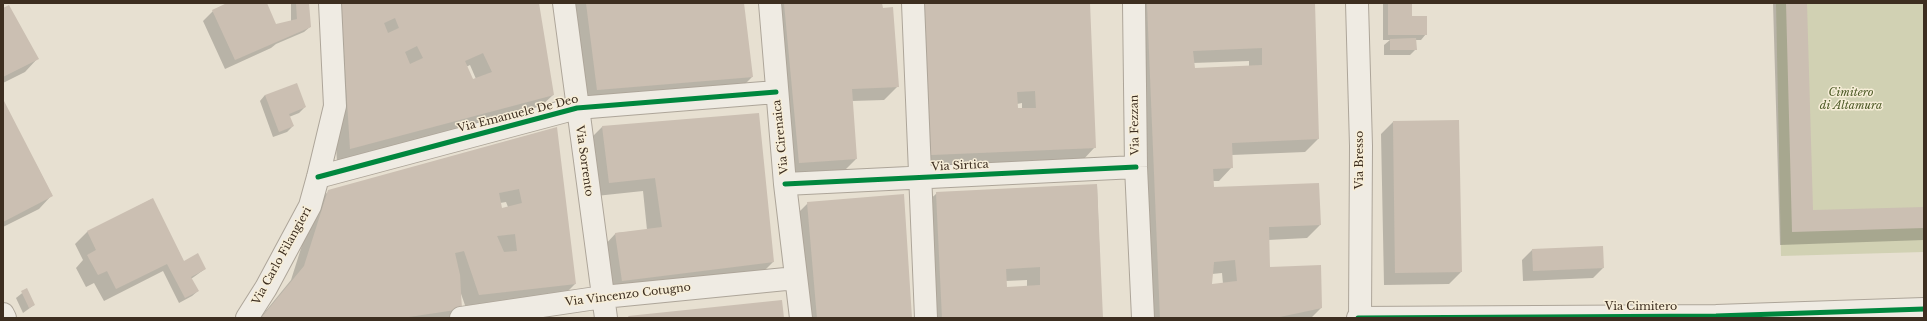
<!DOCTYPE html>
<html>
<head>
<meta charset="utf-8">
<style>
	body { margin:0 }
	#map { position:relative; width:1927px; height:321px; overflow:hidden; background:#e7e0d1; font-family:"Libre Baskerville",serif }
	canvas { display:block }
	.frame { position:absolute; inset:0; border:4px solid #3d2e20; pointer-events:none }
</style>
</head>
<body>
<div id="map">
<canvas width="1927" height="321"></canvas>
<div class="frame"></div>
</div>
<script>
const ctx = document.querySelector('canvas').getContext('2d');
ctx.lineJoin = 'round';
function fillPath(path, color) { ctx.fillStyle = color; ctx.fill(path, 'evenodd'); }
const shape = rows => new Path2D(rows.map(r => 'M' + r).join(''));
function strokePath(path, color, width, dash) { ctx.strokeStyle = color; ctx.lineWidth = width; ctx.lineCap = dash ? 'butt' : 'round'; ctx.setLineDash(dash || []); ctx.stroke(path); }
function drawText(font, color, halo, rows, align = 'center') {
  ctx.font = font + ' "Libre Baskerville",serif'; ctx.lineWidth = 3; ctx.setLineDash([]); ctx.textBaseline = 'middle'; ctx.strokeStyle = halo; ctx.fillStyle = color; for (const [text, x, y, turn = 0] of rows) {
    ctx.save(); ctx.translate(x, y); ctx.rotate((+turn || 0) * Math.PI / 180); ctx.textAlign = isNaN(turn) ? turn : align; if (halo) ctx.strokeText(text, 0, 0); ctx.fillText(text, 0, 0); ctx.restore();
  }
}
fillPath(shape([
	[1776,3,1924,3,1924,252,1781,256]
]), '#d1d1b3');
fillPath(shape([
	[230,3,266,3,276,26,291,21,291,3,308,3,310,27,304,32,276,44,271,48,225,69,203,21,213,11],
	[327,3,538,3,553,95,539,108,337,162],
	[470,65,476,79,473,80,466,67],
	[571,3,743,3,752,77,739,90,584,103],
	[770,3,881,3,898,86,884,100,852,101,856,159,843,172,786,176],
	[908,3,1089,3,1095,147,1082,161,918,167],
	[1022,103,1022,109,1017,109,1017,104],
	[1134,3,1314,3,1318,139,1305,152,1232,155,1232,167,1219,181,1213,181,1213,188,1320,225,1307,238,1268,240,1269,268,1321,308,1311,318,1147,318],
	[1249,61,1249,66,1194,69,1193,63],
	[1222,273,1223,284,1211,285,1212,274],
	[1383,3,1421,3,1411,4,1411,17,1426,34,1421,40,1415,40,1416,49,1410,55,1384,55,1384,45,1390,40,1383,40],
	[1773,3,1806,3,1812,212,1924,208,1924,240,1780,245],
	[3,9,38,58,25,72,3,83],
	[265,95,305,107,299,113,289,117,293,126,287,132,273,137,260,101],
	[3,101,52,195,39,209,3,227],
	[758,114,773,262,760,275,609,294,603,247,616,233,647,230,643,191,596,196,589,140,602,127],
	[1393,122,1461,272,1449,284,1384,285,1381,134],
	[556,129,575,284,562,297,466,308,460,291,451,318,260,318,291,280,315,204,329,191],
	[506,202,508,207,501,209,500,203],
	[1097,185,1102,318,928,318,923,206,937,193],
	[1027,280,1027,287,1006,288,1006,281],
	[152,199,184,262,205,269,191,279,198,291,192,296,179,303,163,271,104,301,94,283,86,287,76,268,83,260,75,244,87,232],
	[808,203,911,318,803,318,795,216],
	[1532,250,1603,268,1593,278,1523,281,1522,260],
	[26,290,34,305,23,313,16,298]
]), '#0003');
fillPath(shape([
	[227,3,267,3,276,24,297,19,296,3,309,3,311,27,235,60,212,10],
	[341,3,539,3,554,95,350,149],
	[395,18,399,28,388,33,384,23],
	[417,46,423,58,410,64,405,52],
	[483,53,492,72,473,79,465,61],
	[586,3,744,3,753,77,597,90],
	[784,3,882,3,883,8,893,7,899,87,852,89,857,159,799,163],
	[921,3,1090,3,1096,148,931,155],
	[1035,91,1036,108,1018,108,1017,92],
	[1147,3,1315,3,1319,139,1232,143,1233,168,1213,169,1214,187,1319,183,1321,225,1269,227,1270,267,1321,265,1322,308,1275,318,1160,318],
	[1262,48,1262,65,1195,68,1193,51],
	[1235,260,1237,281,1212,284,1214,262],
	[1388,3,1412,3,1412,16,1427,16,1427,35,1388,35],
	[1786,3,1807,3,1813,210,1924,207,1924,228,1792,232],
	[9,5,39,59,3,77,3,8],
	[1416,38,1417,50,1390,50,1390,39],
	[297,83,306,107,289,114,294,126,279,132,265,95],
	[3,99,53,196,3,222],
	[759,113,774,262,622,281,615,233,662,227,655,178,609,183,602,126],
	[1459,120,1462,272,1395,273,1393,121],
	[557,127,576,284,479,295,464,251,455,253,460,275,462,309,402,318,261,318,304,266,328,190],
	[519,189,522,203,502,208,499,193],
	[515,234,517,251,504,252,497,236],
	[1097,184,1103,318,942,318,936,192],
	[1040,267,1040,285,1007,287,1006,269],
	[904,194,912,318,817,318,807,202],
	[153,198,184,261,198,253,206,269,191,277,199,291,185,298,167,264,116,289,107,271,98,275,87,255,96,250,87,231],
	[1603,246,1604,268,1533,271,1532,249],
	[27,288,35,305,29,308,21,291],
	[782,300,784,318,629,318,628,316]
]), '#cbbfb2');
const minor = shape([
	[564,3,606,318],
	[770,3,785,184,801,318],
	[913,3,926,318],
	[1134,3,1136,167,1143,318],
	[1357,3,1361,146,1360,318],
	[318,177,577,108,776,92],
	[785,184,1136,167],
	[3,314,5,318],
	[247,318,266,288,310,206,318,177,335,106,330,3],
	[461,318,603,297,796,278],
	[1358,318,1716,316,1924,309]
]);
strokePath(minor, '#ada599', 24);
strokePath(minor, '#efebe3', 22);
strokePath(shape([
	[318,177,577,108,776,92],
	[785,184,1136,167],
	[1358,318,1716,316,1924,309]
]), '#00873e', 5);
drawText('italic 11px', '#4d5a26', '#f7eed8', [
	["Cimitero",1851,93],
	["di Altamura",1851,106]
]);
drawText('11px', '#3d2e20', '#f7eed8', [
	["Via Emanuele De Deo",518,114,-14],
	["Via Fezzan",1135,125,-91],
	["Via Cirenaica",781,137,-96],
	["Via Bresso",1360,160,-90],
	["Via Sorrento",584,161,82],
	["Via Sirtica",960,166,-3],
	["Via Carlo Filangieri",282,256,-61],
	["Via Vincenzo Cotugno",628,295,-7],
	["Via Cimitero",1641,307]
]);
</script>
</body>
</html>
